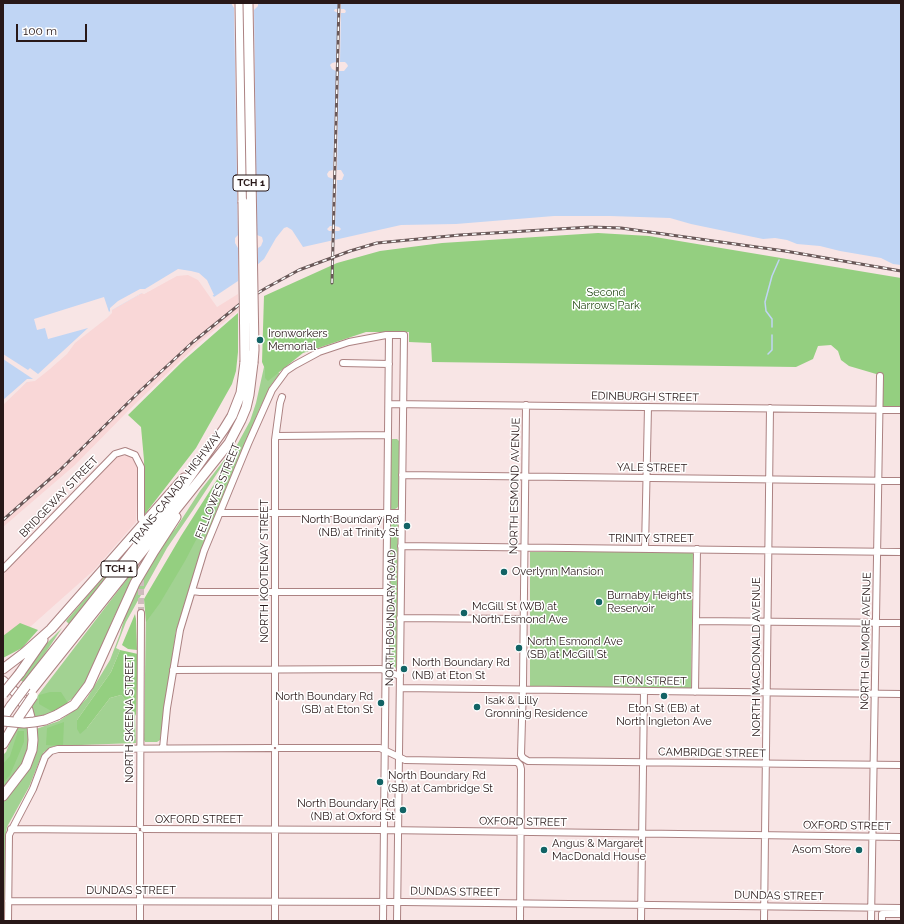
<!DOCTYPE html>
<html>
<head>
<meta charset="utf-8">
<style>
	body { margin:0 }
	#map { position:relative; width:904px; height:924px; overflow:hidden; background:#f8e5e5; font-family:Raleway,sans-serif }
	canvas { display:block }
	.frame { position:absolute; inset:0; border:4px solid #281818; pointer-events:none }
	.scale { position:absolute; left:16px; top:24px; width:71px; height:18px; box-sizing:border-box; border:2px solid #281818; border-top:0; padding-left:5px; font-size:12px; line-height:14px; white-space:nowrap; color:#281818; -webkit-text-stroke:3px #fff; paint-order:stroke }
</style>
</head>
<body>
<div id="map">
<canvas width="904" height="924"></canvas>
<div class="frame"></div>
<div class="scale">100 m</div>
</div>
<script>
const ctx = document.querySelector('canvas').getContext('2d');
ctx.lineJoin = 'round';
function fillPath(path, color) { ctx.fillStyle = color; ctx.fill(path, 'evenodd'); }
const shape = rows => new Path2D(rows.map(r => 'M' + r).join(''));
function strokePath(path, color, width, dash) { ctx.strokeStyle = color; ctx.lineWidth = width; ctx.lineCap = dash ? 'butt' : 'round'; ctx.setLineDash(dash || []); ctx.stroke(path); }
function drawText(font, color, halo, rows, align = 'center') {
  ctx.font = font + ' Raleway,sans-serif'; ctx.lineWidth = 3; ctx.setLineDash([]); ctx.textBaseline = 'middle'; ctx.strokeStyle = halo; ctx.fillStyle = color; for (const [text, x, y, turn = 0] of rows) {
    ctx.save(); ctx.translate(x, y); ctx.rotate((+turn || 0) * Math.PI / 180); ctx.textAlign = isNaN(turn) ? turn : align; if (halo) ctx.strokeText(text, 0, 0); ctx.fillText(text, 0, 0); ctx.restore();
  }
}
fillPath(shape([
	[188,275,198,280,217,307,238,294,238,311,200,342,130,409,75,465,3,527,3,403,27,381,112,310,142,293,144,294,177,276],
	[127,455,134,460,138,469,136,522,94,570,3,651,3,575,39,536,114,458]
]), '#f9d7d7');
fillPath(shape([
	[264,367,280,373,271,385,259,410,198,562,176,631,160,740,157,742,145,742,144,740,146,612,250,421,256,403],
	[392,439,397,439,399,441,399,505,397,508,393,510,390,508,390,441],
	[235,446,193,510,167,548,126,622,116,648,120,650,111,672,77,720,87,728,110,698,121,695,129,704,133,718,135,715,136,743,54,746,44,752,41,757,29,787,7,827,5,839,5,921,3,921,3,801,13,789,36,729,59,721,76,709,87,698,110,660,120,634,126,612,145,573,167,537,176,528,200,491],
	[392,518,397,518,398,520,397,665,395,669,392,670,389,667,390,521],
	[150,549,151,550,126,593,114,617,90,674,78,694,59,709,49,714,34,718,29,707],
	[530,552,693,552,691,689,530,686],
	[113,566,114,567,69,624,66,621],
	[62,628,44,655,23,682,19,679,48,642],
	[16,727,29,728,29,744,25,759,3,791,3,755,6,752]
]), '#a2d292');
fillPath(shape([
	[598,233,649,236,901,278,901,406,883,406,883,376,849,366,841,360,838,351,831,345,818,346,813,359,796,367,432,362,431,343,409,342,409,332,366,332,303,353,268,381,265,378,265,369,262,362,264,296,337,263,380,251,442,243],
	[238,313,238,352,236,371,232,384,196,448,145,514,144,460,141,427,128,415,183,361],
	[220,475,228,479,185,561,160,603,146,622,144,599,181,536],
	[135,614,136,619,137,650,128,649,122,645],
	[20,623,38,630,22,648,3,658,3,636],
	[120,650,138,654,136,714,134,718,129,716,129,704,121,695,110,698,87,728,80,734,77,729,77,720,111,672],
	[50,692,61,692,68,703,53,712,39,704,39,695],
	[64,722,63,746,46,745,47,728],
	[18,731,24,731,24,742,10,775,3,783,3,764,10,756]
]), '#94cf80');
fillPath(shape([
	[3,3,901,3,901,265,893,264,881,258,840,251,820,246,797,244,787,240,775,238,763,239,691,224,670,218,610,216,554,216,456,224,401,225,303,247,292,230,287,227,284,228,276,238,264,259,241,279,214,297,204,283,196,276,186,273,176,274,144,293,142,293,112,310,75,342,33,381,28,381,3,403]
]), '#c0d5f4');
fillPath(shape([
	[231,3,258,3,258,6,254,10,257,235,262,237,263,241,261,246,258,248,258,266,238,283,238,248,235,243,235,238,238,235,234,8],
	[338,3,341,3,341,9,344,9,346,11,345,13,341,13,340,62,345,62,347,64,348,66,344,71,339,71,337,170,341,170,344,175,342,180,337,180,335,226,339,227,341,229,339,231,335,231,335,242,331,243,332,231,329,231,327,229,330,226,332,226,333,179,328,177,327,174,329,171,333,170,336,71,332,69,330,65,332,63,336,62,338,13,334,11,335,9,338,9],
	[178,269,191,271,199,273,207,280,214,295,212,295,196,277,188,274,179,275,175,276,144,294,142,293,112,310,112,313,107,318,75,343,67,354,50,369,35,381,27,382,3,405,3,400,27,379,33,379,3,359,3,354,28,370,30,368,38,374,88,328,48,339,45,328,37,330,34,319,104,297,109,312,110,311,110,308,118,301,140,289,145,289]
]), '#f8e5e5');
strokePath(shape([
	[772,327,772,319,766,311,765,302,772,276,779,260],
	[768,354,772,350,772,335]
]), '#c0d5f4', 1.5);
strokePath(shape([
	[141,553,141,613]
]), '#cebcbc', 6, [6, 3]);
const minor = shape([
	[343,363,389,364],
	[389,404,901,410],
	[526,405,523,685,521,755,523,758,528,761,901,765],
	[276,436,388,435],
	[402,475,901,481],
	[221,513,402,513],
	[401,546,901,552],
	[645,549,648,407],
	[3,569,115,454,125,451,135,455,141,467,141,519],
	[192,591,200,592,386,592],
	[400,618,523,619],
	[696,621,901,623],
	[173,670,381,669,400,676],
	[400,688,901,694],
	[695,692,697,549],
	[275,744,275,440,280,403,282,397],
	[163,748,167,708,180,630,204,551,248,444,272,390,286,371,295,365,319,352,349,342,386,335,404,335,397,921],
	[279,748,380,748,405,760,517,762,520,765,521,769,520,921],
	[275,752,275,921],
	[140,825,141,613],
	[11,829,136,830],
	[144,829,384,830,901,837],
	[8,901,404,902,901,908],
	[8,921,9,835,33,789,45,757,51,751,58,749,67,749,271,748],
	[140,921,140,834],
	[383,921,389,335],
	[641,921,644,691],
	[764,921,770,408],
	[871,921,880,376],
	[882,921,882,914,901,914]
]);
const highway = shape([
	[240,3,243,202],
	[3,669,24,653,51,629,184,478],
	[20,673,43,640],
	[3,681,15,692,28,710,32,725,33,740,32,750,26,766,3,796],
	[26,686,172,502,224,429,232,416,241,393,245,362],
	[30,692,229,443,241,420,246,408,249,395,253,363],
	[57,715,74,705,89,685,135,583,154,551,176,517],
	[3,718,11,706],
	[3,744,18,718]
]);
strokePath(minor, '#ac8282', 8);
strokePath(highway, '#ac8282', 11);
strokePath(minor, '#fff', 6);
strokePath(highway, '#fff', 9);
const rail = shape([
	[332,283,339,3],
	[3,520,59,471,140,391,193,342,240,304,266,288,299,270,350,251,377,243,460,235,591,227,621,228,785,251,901,271]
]);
strokePath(rail, '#695858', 3);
strokePath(rail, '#fff', 1.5, [4.5]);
const highwayBridge = shape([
	[248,3,254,350,253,363],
	[243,202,245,362],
	[3,694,20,673],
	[11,706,26,686],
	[18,718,33,696],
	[3,721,24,723,34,722,45,720,57,715]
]);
strokePath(highwayBridge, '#ac8282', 11, []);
strokePath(highwayBridge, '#fff', 9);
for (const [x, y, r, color] of [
	[260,340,4,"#126365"],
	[407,526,4,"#126365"],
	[504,572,4,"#126365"],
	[599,602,4,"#126365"],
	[464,613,4,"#126365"],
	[519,648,4,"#126365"],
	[404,669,4,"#126365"],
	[664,696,4,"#126365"],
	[381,703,4,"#126365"],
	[477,707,4,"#126365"],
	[380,782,4,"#126365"],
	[403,810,4,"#126365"],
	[544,850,4,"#126365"],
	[859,850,4,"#126365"]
]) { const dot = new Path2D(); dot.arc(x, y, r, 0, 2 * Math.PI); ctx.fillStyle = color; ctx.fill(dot); strokePath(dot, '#fff', 1.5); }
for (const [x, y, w] of [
	[251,183,36],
	[119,569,36]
]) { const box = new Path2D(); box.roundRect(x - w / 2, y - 8, w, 16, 3); ctx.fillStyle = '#fff'; ctx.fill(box); strokePath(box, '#281818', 1); }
drawText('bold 10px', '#281818', null, [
	["TCH 1",251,183],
	["TCH 1",119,569]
]);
drawText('11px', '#254b16', '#fff', [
	["Second",606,293],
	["Narrows Park",606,306]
]);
drawText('11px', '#281818', '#fff', [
	["Ironworkers",268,334],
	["Memorial",268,347],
	["North Boundary Rd",399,520,"right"],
	["(NB) at Trinity St",399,533,"right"],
	["Overlynn Mansion",512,572],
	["Burnaby Heights",607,596],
	["Reservoir",607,609],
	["McGill St (WB) at",472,607],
	["North Esmond Ave",472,620],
	["North Esmond Ave",527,642],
	["(SB) at McGill St",527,655],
	["North Boundary Rd",412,663],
	["(NB) at Eton St",412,676],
	["North Boundary Rd",373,697,"right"],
	["(SB) at Eton St",373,710,"right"],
	["Isak & Lilly",485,701],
	["Gronning Residence",485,714],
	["Eton St (EB) at",664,709,"center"],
	["North Ingleton Ave",664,722,"center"],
	["North Boundary Rd",388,776],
	["(SB) at Cambridge St",388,789],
	["North Boundary Rd",395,804,"right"],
	["(NB) at Oxford St",395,817,"right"],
	["Angus & Margaret",552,844],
	["MacDonald House",552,857],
	["Asom Store",851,850,"right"]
], 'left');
drawText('11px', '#281818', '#fff', [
	["EDINBURGH STREET",645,397,1],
	["YALE STREET",652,468,1],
	["NORTH ESMOND AVENUE",515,486,-89],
	["TRANS-CANADA HIGHWAY",176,489,-52],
	["FELLOWES STREET",218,491,-68],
	["BRIDGEWAY STREET",59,497,-46],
	["TRINITY STREET",651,539],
	["NORTH KOOTENAY STREET",265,571,-90],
	["NORTH BOUNDARY ROAD",391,618,-89],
	["NORTH GILMORE AVENUE",866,641,-89],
	["NORTH MACDONALD AVENUE",757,657,-90],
	["ETON STREET",650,681,1],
	["NORTH SKEENA STREET",130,719,-90],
	["CAMBRIDGE STREET",712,753,1],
	["OXFORD STREET",199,820],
	["OXFORD STREET",523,822,1],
	["OXFORD STREET",847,826,1],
	["DUNDAS STREET",131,891],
	["DUNDAS STREET",455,892,1],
	["DUNDAS STREET",779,896,1]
]);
</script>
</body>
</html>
